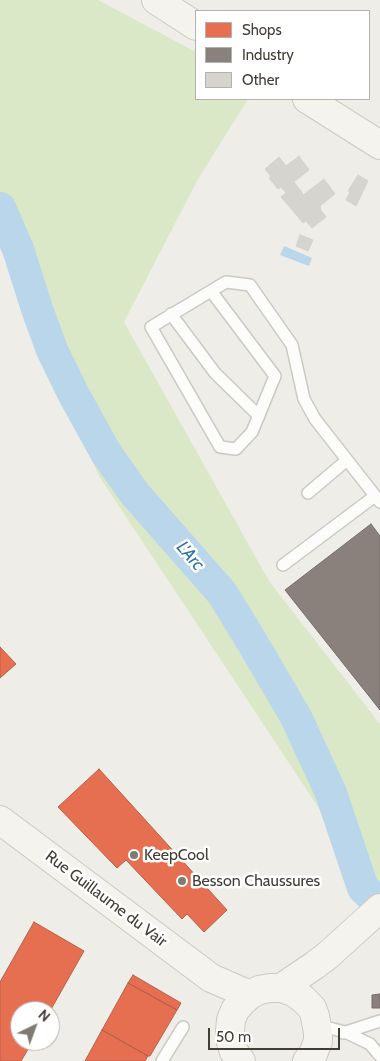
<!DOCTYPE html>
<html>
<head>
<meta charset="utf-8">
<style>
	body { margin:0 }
	#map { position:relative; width:380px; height:1061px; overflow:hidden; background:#eeede7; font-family:Cabin,sans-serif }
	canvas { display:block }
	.legend { position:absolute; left:195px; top:10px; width:175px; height:90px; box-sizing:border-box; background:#fff; border:1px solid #b4b2ae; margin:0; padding:6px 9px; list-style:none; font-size:15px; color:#433e35 }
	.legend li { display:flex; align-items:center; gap:10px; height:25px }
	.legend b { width:25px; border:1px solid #b4b2ae }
	.north { position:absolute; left:10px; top:1001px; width:50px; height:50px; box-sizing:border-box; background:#fff; border:1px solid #b4b2ae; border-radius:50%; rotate:42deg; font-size:14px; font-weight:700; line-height:20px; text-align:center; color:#433e35 }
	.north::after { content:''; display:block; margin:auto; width:18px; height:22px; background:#7f7b73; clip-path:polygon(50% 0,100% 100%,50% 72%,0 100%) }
	.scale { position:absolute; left:208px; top:1028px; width:132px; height:22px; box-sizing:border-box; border:2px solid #433e35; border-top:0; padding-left:6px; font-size:15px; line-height:18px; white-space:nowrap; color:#433e35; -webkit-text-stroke:4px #fff; paint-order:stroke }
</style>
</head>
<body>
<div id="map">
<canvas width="380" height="1061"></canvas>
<ul class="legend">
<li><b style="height:14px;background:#e76f51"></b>Shops</li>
<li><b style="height:14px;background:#8a817c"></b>Industry</li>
<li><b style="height:14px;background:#d6d4ce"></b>Other</li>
</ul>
<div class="north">N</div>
<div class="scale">50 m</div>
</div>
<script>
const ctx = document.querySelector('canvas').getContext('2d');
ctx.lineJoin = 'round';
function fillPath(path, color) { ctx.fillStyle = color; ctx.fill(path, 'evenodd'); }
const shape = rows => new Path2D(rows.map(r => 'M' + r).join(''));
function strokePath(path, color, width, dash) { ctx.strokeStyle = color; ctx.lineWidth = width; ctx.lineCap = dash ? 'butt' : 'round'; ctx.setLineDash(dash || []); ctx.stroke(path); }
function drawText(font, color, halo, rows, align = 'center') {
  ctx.font = font + ' Cabin,sans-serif'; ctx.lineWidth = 5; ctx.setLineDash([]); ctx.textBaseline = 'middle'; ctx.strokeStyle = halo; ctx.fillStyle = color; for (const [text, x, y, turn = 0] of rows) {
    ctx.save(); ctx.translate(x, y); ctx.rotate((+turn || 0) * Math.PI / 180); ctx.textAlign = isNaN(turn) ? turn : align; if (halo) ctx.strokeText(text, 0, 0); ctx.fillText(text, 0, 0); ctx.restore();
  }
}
fillPath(shape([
	[0,0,98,0,196,52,196,99,248,99,198,179,124,322,269,581,380,724,380,881,363,896,324,816,99,476,38,338,0,245]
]), '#dae8c8');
fillPath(shape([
	[284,246,312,258,309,266,280,255]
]), '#bad6ea');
const shops = shape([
	[0,647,16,664,0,678,0,647],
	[99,769,227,910,204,932,187,914,182,919,126,860,117,868,58,807,99,769],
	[34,922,84,951,50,1011,20,1011,20,1041,33,1041,21,1061,0,1061,0,982,34,922],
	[133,975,181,1003,177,1010,128,983,133,975],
	[128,983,177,1010,150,1056,148,1056,102,1030,128,983],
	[102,1030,148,1056,145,1061,85,1061,102,1030]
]);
fillPath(shops, '#e76f51');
strokePath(shops, '#b66049', 1);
const industry = shape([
	[371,524,380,536,380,710,285,590,371,524],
	[380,994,380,1008,372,1008,372,995,380,994]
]);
fillPath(industry, '#8a817c');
strokePath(industry, '#756d67', 1);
strokePath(shape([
	[0,208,18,249,37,309,52,350,74,395,106,453,135,494,222,593,252,642,296,717,331,793,363,888,380,904]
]), '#bad6ea', 32);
const building = shape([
	[299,156,309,170,294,182,302,192,287,204,281,197,286,193,281,187,278,189,269,178,271,177,265,169,279,157,286,166,299,156],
	[358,175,368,181,356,206,346,200,350,192,348,191,358,175],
	[324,179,335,194,320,206,321,209,320,209,326,217,312,228,306,221,303,223,287,204,302,192,303,195,324,179],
	[300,235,313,240,308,251,296,246,300,235]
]);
fillPath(building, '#d6d4ce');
strokePath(building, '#d6d3cd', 1);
const lane = shape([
	[211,291,275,376,252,432,236,449,220,447,151,327,226,282,250,285,292,345,304,399,315,419,380,502],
	[171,314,215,373,259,416],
	[308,493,347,460],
	[283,565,375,496],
	[318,1025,345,1032,370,1044,380,1056],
	[343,1033,380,1021],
	[162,1061,183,1027]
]);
const secondary = shape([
	[156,0,196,26],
	[307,99,380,145],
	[0,820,211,978,250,995],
	[281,988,315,965,327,956,380,908],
	[241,1061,234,1052,231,1042,230,1031,231,1020,235,1010,242,1002,250,995,259,990,270,988,281,988,293,992,303,999,312,1008,315,1016,318,1033,318,1041,313,1054,307,1061]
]);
strokePath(lane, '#cac9c3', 14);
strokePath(secondary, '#cccabf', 30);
strokePath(lane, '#fcfcfb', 11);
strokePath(secondary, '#f5f3ed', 28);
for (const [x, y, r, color] of [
	[134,855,5,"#7f7b73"],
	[182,881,5,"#7f7b73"]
]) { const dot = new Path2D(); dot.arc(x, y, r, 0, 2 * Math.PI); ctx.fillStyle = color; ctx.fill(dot); strokePath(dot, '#fff', 2); }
drawText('16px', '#433e35', '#fff', [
	["KeepCool",144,855],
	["Besson Chaussures",192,881]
], 'left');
drawText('16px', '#433e35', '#fff', [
	["Rue Guillaume du Vair",106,899,37]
]);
drawText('italic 18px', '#3474a8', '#fff', [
	["L'Arc",190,556,49]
]);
</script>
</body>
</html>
